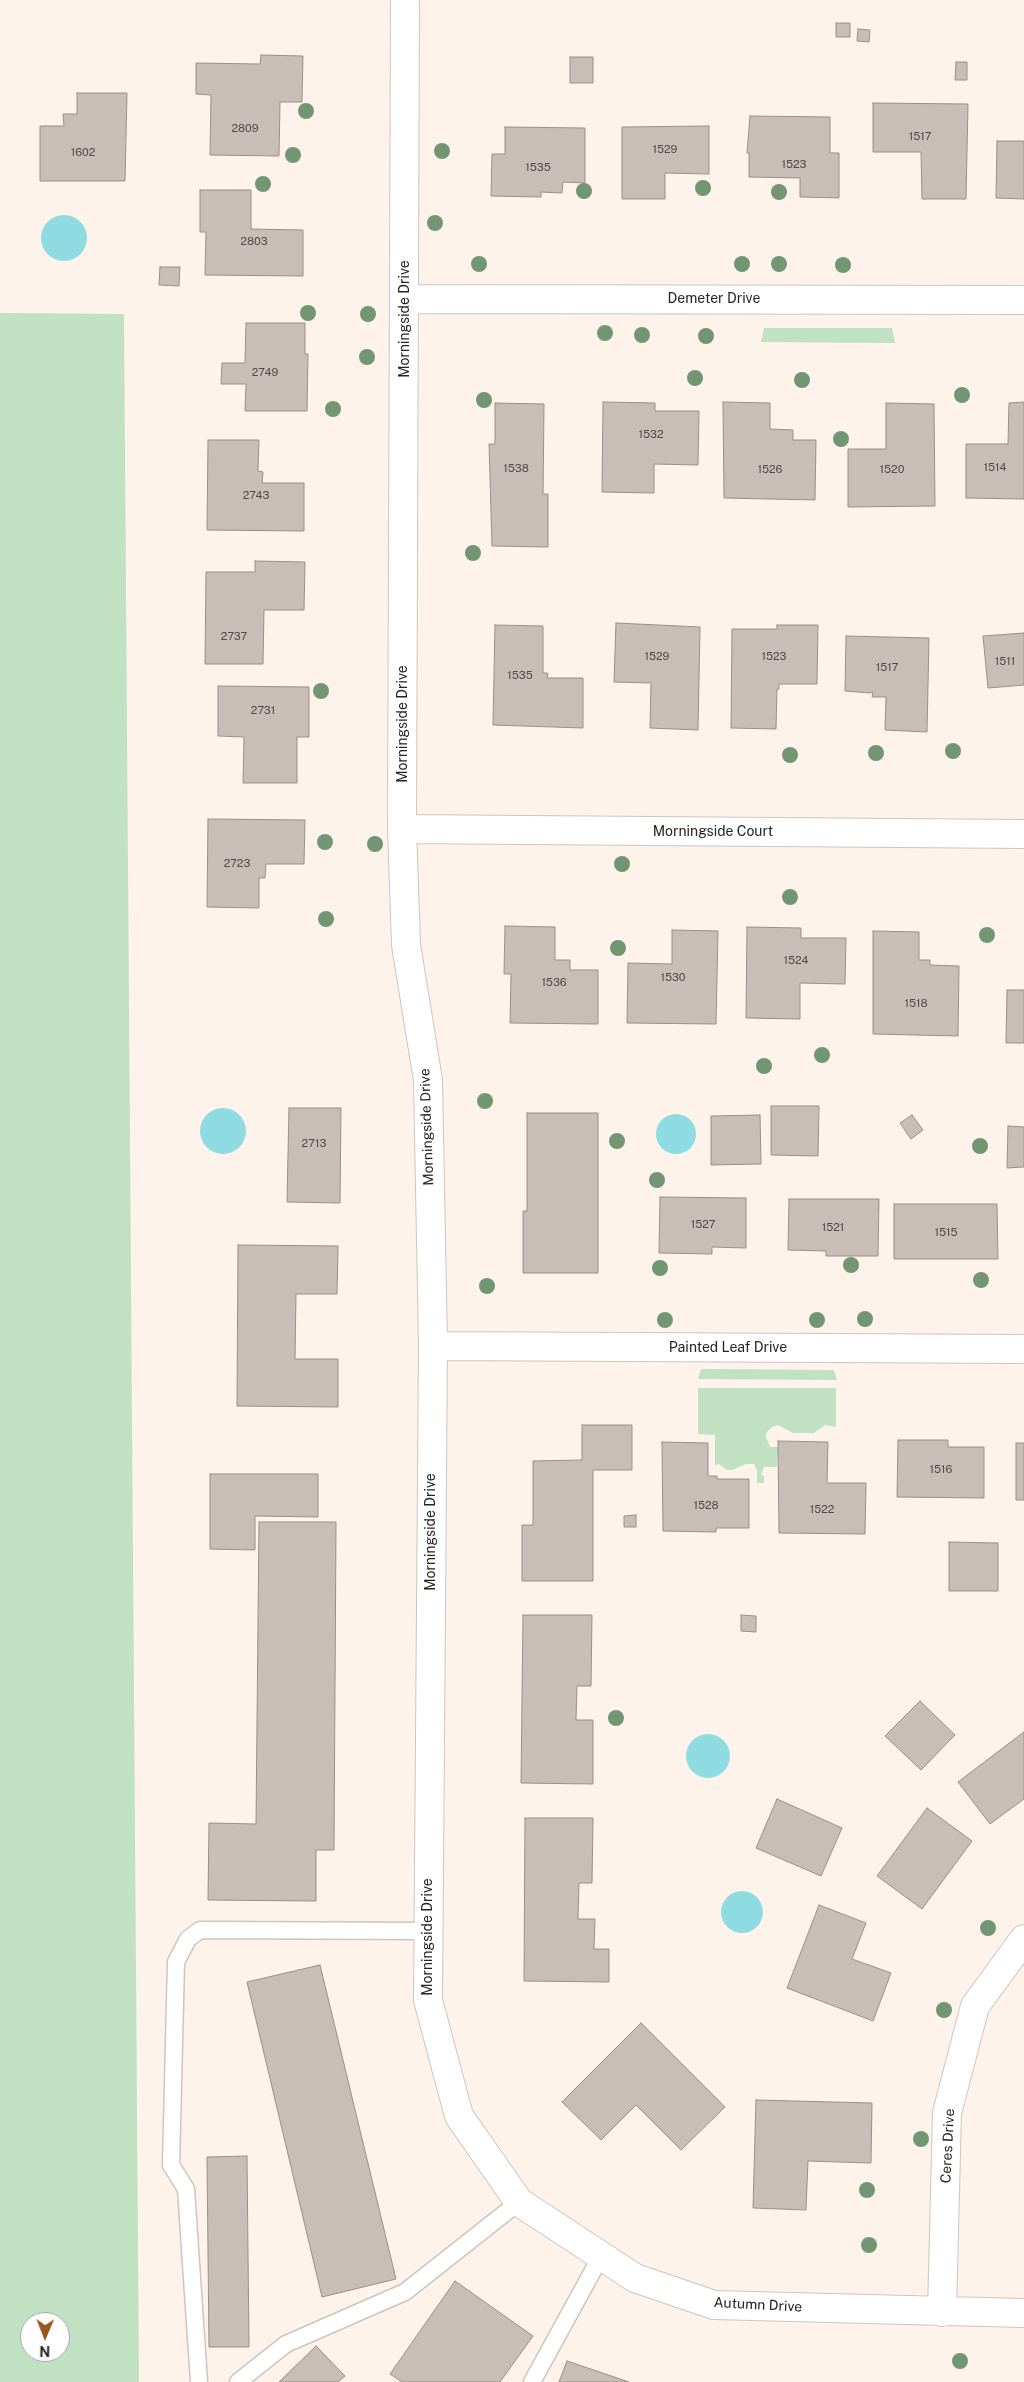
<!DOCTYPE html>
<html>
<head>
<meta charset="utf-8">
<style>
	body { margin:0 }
	#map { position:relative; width:1024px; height:2382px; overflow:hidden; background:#fdf3eb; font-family:"Public Sans",sans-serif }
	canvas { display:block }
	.north { position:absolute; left:20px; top:2312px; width:50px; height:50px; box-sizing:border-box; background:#fff; border:1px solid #a8a7a6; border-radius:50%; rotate:181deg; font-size:14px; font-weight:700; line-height:20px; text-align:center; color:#262320 }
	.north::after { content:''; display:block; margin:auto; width:18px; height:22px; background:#97571f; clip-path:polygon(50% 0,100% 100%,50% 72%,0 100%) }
</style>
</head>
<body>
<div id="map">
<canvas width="1024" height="2382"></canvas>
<div class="north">N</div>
</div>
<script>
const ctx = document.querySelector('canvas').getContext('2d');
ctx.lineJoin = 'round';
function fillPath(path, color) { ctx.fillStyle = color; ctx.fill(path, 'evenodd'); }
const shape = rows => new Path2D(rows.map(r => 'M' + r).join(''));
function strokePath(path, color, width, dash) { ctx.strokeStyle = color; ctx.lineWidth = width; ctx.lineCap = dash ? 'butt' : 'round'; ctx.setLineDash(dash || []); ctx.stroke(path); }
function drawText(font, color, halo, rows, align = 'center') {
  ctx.font = font + ' "Public Sans",sans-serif'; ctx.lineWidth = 4.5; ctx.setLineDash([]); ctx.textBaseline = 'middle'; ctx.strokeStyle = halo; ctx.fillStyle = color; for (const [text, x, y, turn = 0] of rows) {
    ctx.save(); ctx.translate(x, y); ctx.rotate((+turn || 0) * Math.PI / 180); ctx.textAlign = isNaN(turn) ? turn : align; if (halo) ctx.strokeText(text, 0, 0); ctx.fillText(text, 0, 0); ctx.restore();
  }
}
fillPath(shape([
	[0,313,124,314,139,2382,0,2382],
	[30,2322,60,2322,60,2352,30,2352],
	[764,328,892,328,895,343,761,342],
	[701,1369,834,1370,837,1380,698,1379],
	[698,1388,836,1388,836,1427,825,1425,814,1433,793,1433,778,1425,772,1427,766,1433,766,1437,770,1447,778,1447,777,1467,764,1467,761,1475,764,1476,764,1483,757,1483,757,1471,754,1464,746,1464,732,1470,727,1470,719,1464,715,1465,715,1435,698,1434]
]), '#c0e1c2');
fillPath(shape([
	'41 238a23 23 0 1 1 46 0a23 23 0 1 1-46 0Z',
	'200 1131a23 23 0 1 1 46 0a23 23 0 1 1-46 0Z',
	'656 1134a20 20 0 1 1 40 0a20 20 0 1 1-40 0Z',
	'686 1756a22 22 0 1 1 44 0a22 22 0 1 1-44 0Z',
	'721 1912a21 21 0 1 1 42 0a21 21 0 1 1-42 0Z'
]), '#8edce2');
const building = shape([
	[836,23,850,23,850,37,836,37,836,23],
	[858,29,870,30,869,42,857,41,858,29],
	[261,55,303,56,302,102,280,102,279,156,210,155,211,95,196,94,196,63,260,64,261,55],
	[570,57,593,57,593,83,570,83,570,57],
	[956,62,967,62,967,80,955,80,956,62],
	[77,93,127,93,125,181,40,181,40,126,64,126,63,114,77,114,77,93],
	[873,103,968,104,966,199,922,199,921,152,873,152,873,103],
	[750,116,830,117,830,153,839,153,839,198,800,197,800,178,749,177,749,153,747,153,750,116],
	[709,126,709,174,665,173,665,199,622,199,622,127,709,126],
	[505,127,585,128,585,183,563,182,562,193,541,192,541,197,491,196,492,154,505,154,505,127],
	[997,141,1024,141,1024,199,996,198,997,141],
	[200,190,251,190,251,229,303,230,303,276,205,275,206,232,200,232,200,190],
	[160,267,180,267,179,286,159,285,160,267],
	[246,323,305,323,305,354,308,354,307,411,245,411,246,384,221,384,222,363,245,363,246,323],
	[603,402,655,403,655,411,699,411,698,465,654,464,654,493,602,492,603,402],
	[723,402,770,403,770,429,793,430,793,440,816,440,815,500,724,498,723,402],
	[1024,402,1024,499,966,498,966,444,1008,444,1009,403,1024,402],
	[495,403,544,404,543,494,548,494,548,547,492,546,489,444,495,444,495,403],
	[886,403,934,404,935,506,848,507,848,449,886,449,886,403],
	[208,440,259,440,258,471,263,472,262,483,304,483,304,531,207,530,208,440],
	[255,561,305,562,304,610,264,610,263,664,205,664,206,572,255,572,255,561],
	[616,623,700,627,698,730,650,728,651,683,614,682,616,623],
	[495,625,543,626,543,673,548,673,547,678,583,678,583,728,493,725,495,625],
	[777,625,818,625,817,684,779,684,779,689,777,689,776,729,731,728,732,629,777,629,777,625],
	[1024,633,1024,685,988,688,983,636,1024,633],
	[846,636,929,638,927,732,885,730,886,697,872,697,873,692,870,693,845,691,846,636],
	[218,686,309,687,309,737,297,737,297,783,243,783,244,737,218,736,218,686],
	[208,819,305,820,304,864,266,864,265,878,259,878,259,908,207,907,208,819],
	[505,926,555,927,555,960,570,960,570,970,598,970,598,1024,510,1023,511,974,504,974,505,926],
	[747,927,801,928,801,938,846,938,845,984,800,983,800,1019,746,1018,747,927],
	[672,930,718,931,716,1024,627,1023,628,963,672,964,672,930],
	[873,931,919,932,919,960,930,960,930,965,959,966,958,1036,873,1034,873,931],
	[1007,990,1024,990,1024,1043,1006,1043,1007,990],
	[771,1106,819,1106,818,1156,771,1155,771,1106],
	[289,1108,341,1108,340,1203,287,1202,289,1108],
	[527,1113,598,1113,598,1273,523,1273,523,1211,527,1211,527,1113],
	[760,1115,761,1164,711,1165,711,1116,760,1115],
	[912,1115,923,1130,911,1139,900,1123,912,1115],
	[1008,1126,1024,1127,1024,1167,1007,1168,1008,1126],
	[660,1197,746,1198,746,1248,712,1247,712,1254,659,1253,660,1197],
	[789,1199,879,1199,878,1256,826,1256,826,1251,788,1250,789,1199],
	[894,1204,997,1204,998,1259,894,1259,894,1204],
	[238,1245,338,1246,337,1294,296,1294,295,1359,338,1359,338,1407,237,1406,238,1245],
	[582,1425,632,1425,632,1470,593,1470,593,1581,522,1581,522,1525,533,1525,533,1461,582,1460,582,1425],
	[898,1440,948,1440,948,1447,984,1447,984,1498,897,1497,898,1440],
	[778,1441,828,1442,827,1483,866,1483,865,1534,779,1533,778,1441],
	[662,1442,708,1443,708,1476,717,1476,717,1479,749,1479,749,1528,716,1528,716,1532,663,1531,662,1442],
	[1016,1443,1024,1443,1024,1500,1016,1500,1016,1443],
	[210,1474,318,1474,318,1517,255,1516,255,1550,210,1549,210,1474],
	[636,1515,636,1527,624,1527,624,1516,636,1515],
	[259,1522,336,1522,334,1850,316,1850,316,1901,208,1900,209,1823,256,1824,259,1522],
	[949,1542,998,1543,998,1591,949,1591,949,1542],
	[523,1615,592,1615,591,1686,577,1686,576,1720,593,1720,593,1784,521,1783,523,1615],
	[741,1615,756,1616,756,1632,741,1631,741,1615],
	[920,1701,955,1735,921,1770,885,1736,920,1701],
	[1024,1732,1024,1799,990,1824,958,1782,1024,1732],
	[777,1799,842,1828,821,1876,756,1848,777,1799],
	[927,1808,972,1841,922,1909,877,1876,927,1808],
	[525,1818,593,1818,592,1883,579,1883,578,1919,595,1919,594,1949,609,1949,609,1982,524,1981,525,1818],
	[819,1905,866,1923,852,1959,891,1973,873,2021,787,1988,819,1905],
	[320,1965,396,2279,322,2297,247,1982,320,1965],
	[641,2023,725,2107,681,2150,636,2105,601,2140,562,2102,641,2023],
	[756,2100,872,2103,871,2163,808,2161,806,2210,753,2208,756,2100],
	[247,2156,249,2347,209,2347,207,2157,247,2156],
	[455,2281,533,2336,500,2382,402,2382,390,2374,455,2281],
	[316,2346,345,2376,338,2382,279,2382,316,2346],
	[567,2361,629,2382,559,2382,567,2361]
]);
fillPath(building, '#c9bdb8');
strokePath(building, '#9a8e8a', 1);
const lane = shape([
	[199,2382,186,2189,171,2165,176,1962,188,1939,200,1930,428,1931],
	[238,2382,286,2344,405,2292,519,2202],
	[532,2382,601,2256]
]);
const street = shape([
	[405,0,402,829,406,945,428,1080,433,1346,428,2000,459,2116,519,2202,635,2278,714,2305,1024,2313],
	[405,299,1024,300],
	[402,829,1024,834],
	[433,1346,1024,1349],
	[942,2312,947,2113,975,2006,1024,1939]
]);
strokePath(lane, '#cec5bd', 19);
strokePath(street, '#cec5bd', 30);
strokePath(lane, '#fff', 16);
strokePath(street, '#fff', 28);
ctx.fillStyle = '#729674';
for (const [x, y] of [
	[306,111],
	[442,151],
	[293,155],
	[263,184],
	[703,188],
	[584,191],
	[779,192],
	[435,223],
	[479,264],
	[742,264],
	[779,264],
	[843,265],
	[308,313],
	[368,314],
	[605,333],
	[642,335],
	[706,336],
	[367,357],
	[695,378],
	[802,380],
	[962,395],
	[484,400],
	[333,409],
	[841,439],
	[473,553],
	[321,691],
	[953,751],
	[876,753],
	[790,755],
	[325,842],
	[375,844],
	[622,864],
	[790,897],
	[326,919],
	[987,935],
	[618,948],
	[822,1055],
	[764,1066],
	[485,1101],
	[617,1141],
	[980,1146],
	[657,1180],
	[851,1265],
	[660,1268],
	[981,1280],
	[487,1286],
	[865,1319],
	[665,1320],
	[817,1320],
	[616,1718],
	[988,1928],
	[944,2010],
	[921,2139],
	[867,2190],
	[869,2245],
	[960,2361]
]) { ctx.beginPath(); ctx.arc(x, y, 8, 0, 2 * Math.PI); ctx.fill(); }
drawText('11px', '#4f4a46', null, [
	["2809",245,129],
	["1517",920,137],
	["1529",665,150],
	["1602",83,153],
	["1523",794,165],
	["1535",538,168],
	["2803",254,242],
	["2749",265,373],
	["1532",651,435],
	["1514",995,468],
	["1538",516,469],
	["1526",770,470],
	["1520",892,470],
	["2743",256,496],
	["2737",234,637],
	["1529",657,657],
	["1523",774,657],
	["1511",1005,662],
	["1517",887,668],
	["1535",520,676],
	["2731",263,711],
	["2723",237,864],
	["1524",796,961],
	["1530",673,978],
	["1536",554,983],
	["1518",916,1004],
	["2713",314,1144],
	["1527",703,1225],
	["1521",833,1228],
	["1515",946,1233],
	["1516",941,1470],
	["1528",706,1506],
	["1522",822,1510]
]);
drawText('14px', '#262320', '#fff', [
	["Demeter Drive",714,299],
	["Morningside Drive",405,319,-90],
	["Morningside Drive",403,724,-90],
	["Morningside Court",713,832],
	["Morningside Drive",427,1127,-92],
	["Painted Leaf Drive",728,1348],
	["Morningside Drive",431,1532,-90],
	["Morningside Drive",428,1937,-90],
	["Ceres Drive",948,2146,-87],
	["Autumn Drive",758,2305,3]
]);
</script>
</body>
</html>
